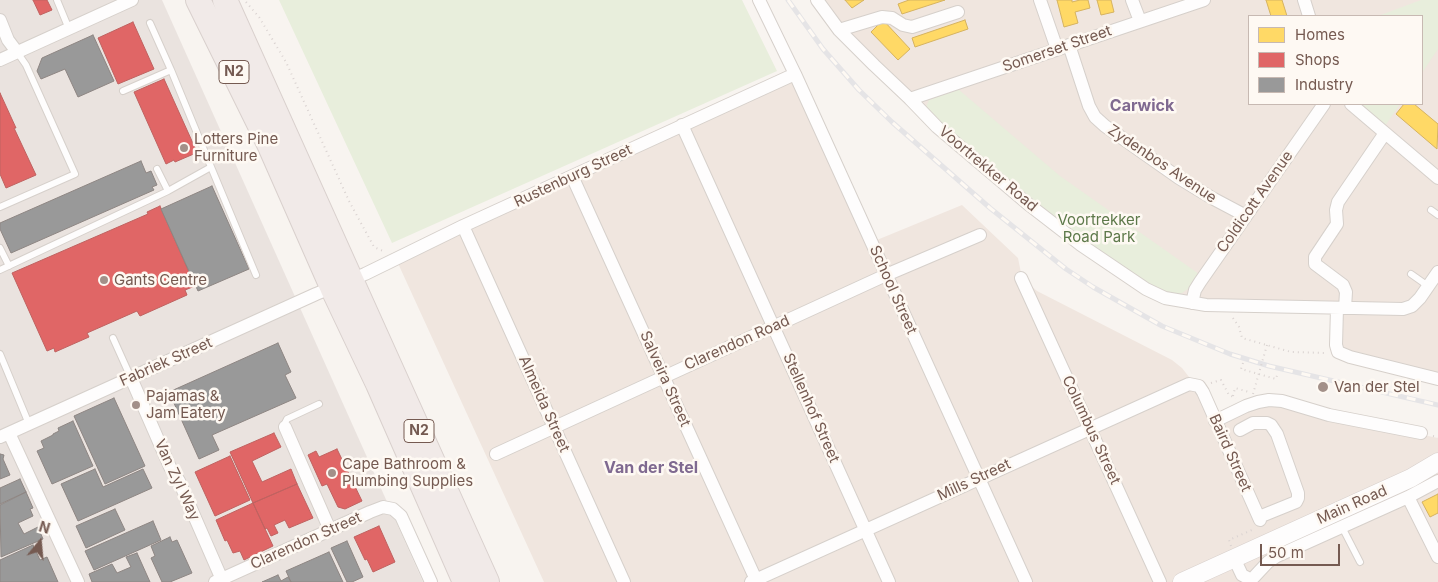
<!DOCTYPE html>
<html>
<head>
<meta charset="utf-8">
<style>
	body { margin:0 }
	#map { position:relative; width:1438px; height:582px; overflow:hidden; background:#f8f4f0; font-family:Inter,sans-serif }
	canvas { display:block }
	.legend { position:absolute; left:1248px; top:15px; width:175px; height:90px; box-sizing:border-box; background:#fef9f3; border:1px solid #c7b9b2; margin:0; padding:6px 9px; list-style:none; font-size:15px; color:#755a51 }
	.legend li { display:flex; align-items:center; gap:10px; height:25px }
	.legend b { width:25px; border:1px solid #c7b9b2 }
	.north { position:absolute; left:15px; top:517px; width:50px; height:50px; -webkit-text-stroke:4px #fef9f3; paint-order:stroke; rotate:17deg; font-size:14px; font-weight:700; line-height:20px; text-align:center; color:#755a51 }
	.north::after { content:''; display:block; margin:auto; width:18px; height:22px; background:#755a51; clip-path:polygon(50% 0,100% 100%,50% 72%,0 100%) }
	.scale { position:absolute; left:1260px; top:544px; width:80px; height:22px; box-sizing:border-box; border:2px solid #755a51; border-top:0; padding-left:6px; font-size:15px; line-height:18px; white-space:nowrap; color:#755a51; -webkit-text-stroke:4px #fef9f3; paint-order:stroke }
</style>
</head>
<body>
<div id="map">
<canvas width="1438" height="582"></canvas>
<ul class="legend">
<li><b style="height:14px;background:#ffd966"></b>Homes</li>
<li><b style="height:14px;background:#e06666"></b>Shops</li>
<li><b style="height:14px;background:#999"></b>Industry</li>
</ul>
<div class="north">N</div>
<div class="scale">50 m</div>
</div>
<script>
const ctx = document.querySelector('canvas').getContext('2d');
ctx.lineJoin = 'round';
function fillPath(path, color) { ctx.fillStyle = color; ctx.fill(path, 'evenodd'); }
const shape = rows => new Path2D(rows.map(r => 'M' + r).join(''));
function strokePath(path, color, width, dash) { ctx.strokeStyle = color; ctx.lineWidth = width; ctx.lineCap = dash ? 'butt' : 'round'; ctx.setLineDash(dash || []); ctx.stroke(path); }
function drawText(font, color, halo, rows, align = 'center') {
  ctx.font = font + ' Inter,sans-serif'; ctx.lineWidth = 5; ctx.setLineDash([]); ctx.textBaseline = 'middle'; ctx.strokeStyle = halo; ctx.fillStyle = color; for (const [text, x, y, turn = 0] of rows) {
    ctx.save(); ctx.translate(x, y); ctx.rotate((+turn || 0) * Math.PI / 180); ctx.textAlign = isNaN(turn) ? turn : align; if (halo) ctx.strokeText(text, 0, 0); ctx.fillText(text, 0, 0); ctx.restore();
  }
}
fillPath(shape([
	[818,0,1438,0,1438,380,1338,353,1337,308,1165,297,937,127],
	[1249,16,1422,16,1422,104,1249,104],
	[795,74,872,242,962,205,1018,258,1022,278,1037,291,1172,360,1182,368,1200,391,1215,421,1258,402,1438,438,1438,582,544,582,396,259]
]), '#f0e6df');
fillPath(shape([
	[0,0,162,0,423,582,0,582]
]), '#eae3df');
fillPath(shape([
	[279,0,742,0,777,71,392,243],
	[1421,0,1438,0,1438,49,1422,73,1422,16,1378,16],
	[958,89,1060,176,1199,274,1189,288,1182,293,1173,295,1146,284,1084,242,1027,197,929,113,926,107,929,100],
	[1358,104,1400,104,1385,126]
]), '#e8eedc');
const homes = shape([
	[845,0,864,0,852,8,845,0],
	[909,0,945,0,902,14,898,4,909,0],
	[1057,0,1072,0,1072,2,1080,0,1088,0,1090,8,1075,12,1078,23,1064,27,1057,0],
	[1097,0,1111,0,1114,12,1101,15,1097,0],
	[1266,0,1282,0,1287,16,1271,16,1266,0],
	[883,20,910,49,898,60,871,32,883,20],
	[965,20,968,29,915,47,912,38,965,20],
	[1404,104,1414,104,1438,124,1437,149,1396,114,1404,104],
	[1438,494,1438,513,1430,517,1422,502,1438,494]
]);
fillPath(homes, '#ffd966');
strokePath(homes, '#d6b360', 1);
const shops = shape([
	[33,0,47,0,52,10,40,15,33,0],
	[133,22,154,69,118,84,98,38,133,22],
	[164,79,196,150,195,151,196,153,175,162,174,160,166,164,134,92,164,79],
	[0,93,16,128,14,128,36,175,6,188,0,174,0,93],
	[160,206,195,286,185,290,187,295,140,316,137,311,87,333,89,337,55,352,54,348,47,351,12,273,148,214,147,212,160,206],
	[274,433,281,447,252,461,262,482,291,469,297,484,253,503,230,452,274,433],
	[337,449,362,501,345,509,338,507,327,484,322,486,308,455,316,451,319,457,337,449],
	[230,456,250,500,215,516,195,472,230,456],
	[297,484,313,518,289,528,285,520,274,525,278,533,271,536,267,528,265,529,253,503,297,484],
	[253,503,273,546,244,560,240,551,233,553,227,540,225,541,216,520,253,503],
	[379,526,395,562,373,572,367,559,365,560,354,537,379,526]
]);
fillPath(shops, '#e06666');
strokePath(shops, '#c06260', 1);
const industry = shape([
	[93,35,114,81,78,97,65,69,41,79,37,71,42,58,93,35],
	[141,161,146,173,151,171,157,185,152,187,154,190,11,253,0,229,0,223,141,161],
	[212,186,249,269,198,291,161,209,212,186],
	[278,343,291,372,285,375,296,398,212,435,219,450,199,459,169,392,278,343],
	[114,398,145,466,105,484,74,416,114,398],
	[73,421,93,466,52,484,37,451,44,448,41,441,53,435,53,434,59,431,58,428,73,421],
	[0,454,4,455,3,459,10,475,0,479,0,454],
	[95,469,103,487,143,469,152,488,78,521,61,484,95,469],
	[20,479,26,492,0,504,0,488,20,479],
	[26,492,33,508,30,509,33,516,18,523,24,534,38,527,43,539,1,557,0,505,26,492],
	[115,509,125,530,86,548,76,526,115,509],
	[153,521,161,540,94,570,85,551,153,521],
	[170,537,172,542,177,540,192,573,170,582,162,582,151,558,155,556,151,546,170,537],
	[347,541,363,577,352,582,347,582,331,548,347,541],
	[33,545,40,560,47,557,58,582,0,582,0,560,33,545],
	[329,552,343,582,291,582,286,571,329,552],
	[137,553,150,582,92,582,89,574,112,564,117,573,131,567,126,557,137,553],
	[278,575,281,581,288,577,291,582,262,582,278,575]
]);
fillPath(industry, '#999');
strokePath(industry, '#8e8683', 1);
const lane = shape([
	[57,0,69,29],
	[123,91,171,70,150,23],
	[211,167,256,275],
	[157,169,168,191],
	[0,207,75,174,26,65,17,52],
	[1431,210,1438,215],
	[0,248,9,266],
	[0,270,168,191,211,167,171,70],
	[1411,274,1428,286],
	[113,338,131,378],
	[0,354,29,424],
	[285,427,285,423,287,419,319,404],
	[1342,527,1360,562]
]);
const street = shape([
	[759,0,795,74,1026,582],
	[817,0,839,30,874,65,910,99,937,127,1028,204,1081,245,1146,289,1165,298,1206,305,1403,309,1412,306,1420,298,1438,272],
	[1040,0,1057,49],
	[1132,0,1140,21],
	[1304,0,1309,16],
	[0,20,8,40,17,52],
	[839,30,882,17,892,18,903,25,912,27,958,12],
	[1069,45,1089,106,1095,117,1105,126,1179,178,1212,198,1246,216],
	[0,60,132,0],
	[910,99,1204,0],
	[1351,104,1438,178],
	[682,125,889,582],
	[572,176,757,582],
	[463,226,624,582],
	[1021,278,1160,582],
	[1192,303,1195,290,1200,282,1324,104],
	[1337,308,1336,345,1338,352,1350,357,1438,379],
	[1345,308,1346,292,1343,285,1315,264,1315,257,1337,224,1336,210,1338,202,1385,133],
	[131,378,170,467,179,481,223,582],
	[1215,421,1246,406,1258,402,1269,400,1282,401,1329,415,1421,433],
	[285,427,330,530],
	[1240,430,1253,423,1267,423,1271,425,1277,434,1298,493,1298,498,1296,502,1259,517],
	[9,433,78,582],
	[0,437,316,294,365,274,463,226,795,74],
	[496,454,886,275,980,235],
	[1408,497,1438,557],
	[1234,558,1242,575,1250,579,1254,577,1268,562,1277,556,1408,497,1438,481],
	[215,582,370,512,383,507,393,509,401,516,431,582],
	[751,582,1189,384,1199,386,1203,392,1260,520]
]);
const secondary = shape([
	[1182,582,1411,478,1438,462]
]);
const highway = shape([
	[198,0,269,144,332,287,378,384,465,582],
	[225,0,487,582]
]);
strokePath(lane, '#d6d0cb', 8);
strokePath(street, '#d6d0cb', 14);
strokePath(secondary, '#d8d0cc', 19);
strokePath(highway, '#d9d0cd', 26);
strokePath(shape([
	[246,2,259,17,286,62,349,201,374,247,383,251],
	[1233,318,1239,327,1242,338,1291,352,1326,353],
	[1243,363,1241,369,1276,379,1278,372],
	[1211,383,1221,380,1229,395,1236,398],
	[1233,396,1235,388,1249,392],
	[1433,436,1438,437],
	[1231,546,1229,540,1254,529]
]), '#dad3d1', 2, [1, 4]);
strokePath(lane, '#fefdfd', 6);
strokePath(street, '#fefdfd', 12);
strokePath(secondary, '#fefdfd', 18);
strokePath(highway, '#f1eae8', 24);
const rail = shape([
	[788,0,823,49,859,90,892,122,990,208,1066,269,1093,287,1162,326,1230,354,1269,366,1438,405]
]);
strokePath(rail, '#e5e4e6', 5);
strokePath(rail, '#fef9f3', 3, [9]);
strokePath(shape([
	[1253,394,1267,345]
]), '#dad3d1', 2, [1, 4]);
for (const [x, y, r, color] of [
	[184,148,5,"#a39089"],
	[104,280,5,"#a39089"],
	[1323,387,6,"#a39089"],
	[136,405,5,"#a39089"],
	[332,473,5,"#a39089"]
]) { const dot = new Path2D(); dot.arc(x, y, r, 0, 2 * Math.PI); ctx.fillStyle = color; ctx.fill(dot); strokePath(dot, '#fef9f3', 2); }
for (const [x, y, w] of [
	[234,72,30],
	[419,431,30]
]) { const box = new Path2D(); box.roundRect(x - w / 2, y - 11.5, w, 23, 4); ctx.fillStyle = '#fef9f3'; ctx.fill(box); strokePath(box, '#755a51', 1); }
drawText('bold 14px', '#755a51', null, [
	["N2",234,72],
	["N2",419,431]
]);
drawText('15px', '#755a51', '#fef9f3', [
	["Somerset Street",1057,49,-19],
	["Zydenbos Avenue",1162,164,34],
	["Voortrekker Road",988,169,40],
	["Rustenburg Street",573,176,-25],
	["Coldicott Avenue",1255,202,-55],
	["School Street",893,290,66],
	["Clarendon Road",737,343,-24],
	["Fabriek Street",166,362,-24],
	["Salveira Street",665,379,66],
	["Almeida Street",544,404,66],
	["Stellenhof Street",811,408,66],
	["Columbus Street",1091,430,65],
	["Baird Street",1230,453,66],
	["Van Zyl Way",177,480,65],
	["Mills Street",974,480,-25],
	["Main Road",1352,505,-24],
	["Clarendon Street",306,541,-24]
]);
drawText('15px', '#755a51', '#fef9f3', [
	["Lotters Pine",194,139],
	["Furniture",194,156],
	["Gants Centre",114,280],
	["Van der Stel",1334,387],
	["Pajamas &",146,396],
	["Jam Eatery",146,413],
	["Cape Bathroom &",342,464],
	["Plumbing Supplies",342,481]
], 'left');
drawText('15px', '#5d794a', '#fef9f3', [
	["Voortrekker",1099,220],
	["Road Park",1099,237]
]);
drawText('bold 16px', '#7f6990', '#fef9f3', [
	["Carwick",1142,106],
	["Van der Stel",651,468]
]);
</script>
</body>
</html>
